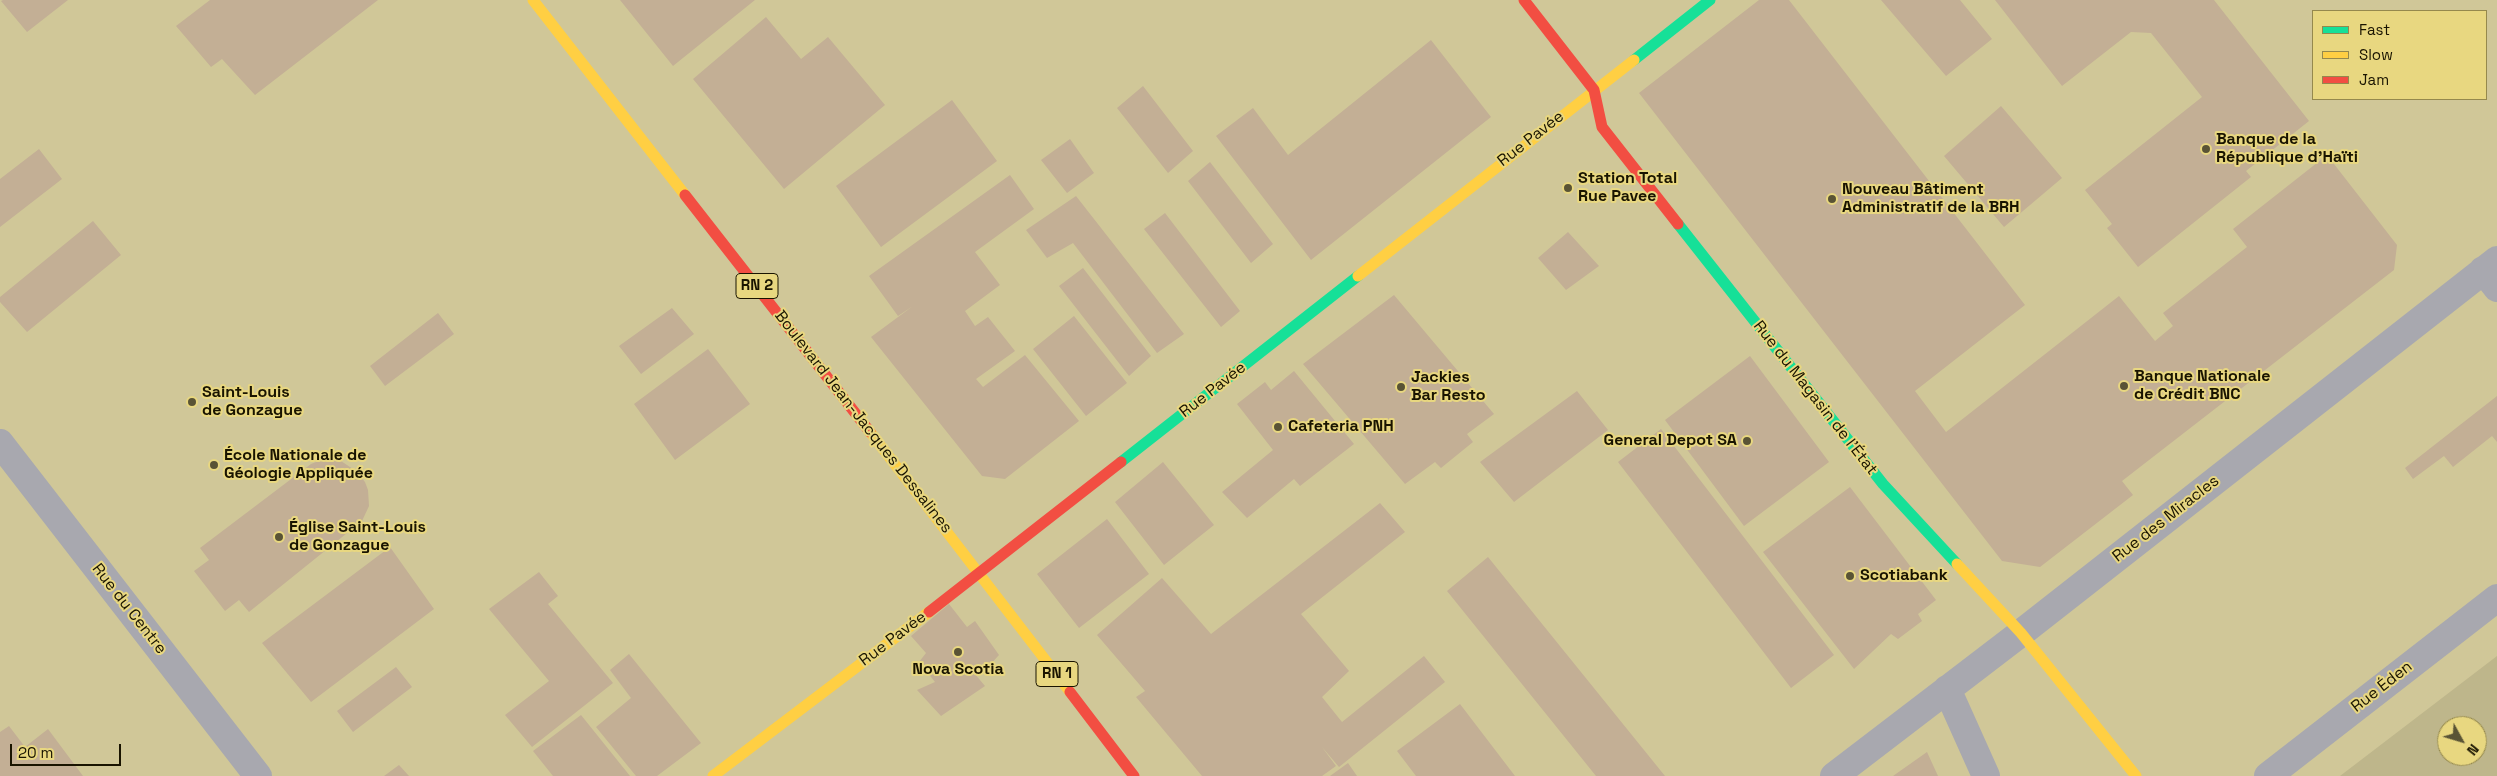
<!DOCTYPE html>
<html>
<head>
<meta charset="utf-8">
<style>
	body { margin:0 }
	#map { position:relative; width:2497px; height:776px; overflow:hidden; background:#d0c798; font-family:"Space Grotesk",sans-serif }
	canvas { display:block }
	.legend { position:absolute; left:2312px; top:10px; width:175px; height:90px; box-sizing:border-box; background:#e8d780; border:1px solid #95894d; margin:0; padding:6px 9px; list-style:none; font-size:15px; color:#191400 }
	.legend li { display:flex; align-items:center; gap:10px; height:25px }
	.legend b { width:25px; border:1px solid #95894d }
	.north { position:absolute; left:2437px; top:716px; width:50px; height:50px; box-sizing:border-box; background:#e8d780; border:1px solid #95894d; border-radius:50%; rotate:129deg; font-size:14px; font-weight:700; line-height:20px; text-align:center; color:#191400 }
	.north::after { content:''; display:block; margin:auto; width:18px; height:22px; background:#595335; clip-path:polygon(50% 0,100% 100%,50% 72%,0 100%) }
	.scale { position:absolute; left:10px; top:744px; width:111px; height:22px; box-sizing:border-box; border:2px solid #191400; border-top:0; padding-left:6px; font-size:15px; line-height:18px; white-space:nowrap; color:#191400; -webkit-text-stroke:4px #e8d780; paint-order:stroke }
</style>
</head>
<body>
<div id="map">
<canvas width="2497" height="776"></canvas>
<ul class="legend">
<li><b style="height:6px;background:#16e098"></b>Fast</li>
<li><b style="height:6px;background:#ffcf43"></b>Slow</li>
<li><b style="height:6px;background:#f24e42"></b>Jam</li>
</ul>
<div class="north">N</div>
<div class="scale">20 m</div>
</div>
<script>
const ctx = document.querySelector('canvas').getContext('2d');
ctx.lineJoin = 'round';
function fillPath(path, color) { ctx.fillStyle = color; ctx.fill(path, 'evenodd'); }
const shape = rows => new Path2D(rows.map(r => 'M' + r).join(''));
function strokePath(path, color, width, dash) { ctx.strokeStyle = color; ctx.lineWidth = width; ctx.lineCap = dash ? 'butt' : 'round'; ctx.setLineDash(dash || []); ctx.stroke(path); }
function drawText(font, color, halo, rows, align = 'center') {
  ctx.font = font + ' "Space Grotesk",sans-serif'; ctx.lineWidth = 4; ctx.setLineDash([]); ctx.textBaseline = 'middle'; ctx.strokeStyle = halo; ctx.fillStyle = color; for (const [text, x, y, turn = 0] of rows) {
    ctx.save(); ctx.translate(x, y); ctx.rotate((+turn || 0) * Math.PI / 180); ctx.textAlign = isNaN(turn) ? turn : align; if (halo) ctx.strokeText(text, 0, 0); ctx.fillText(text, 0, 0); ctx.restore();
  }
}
fillPath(shape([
	[2497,656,2497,776,2340,776],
	[2447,726,2477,726,2477,756,2447,756]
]), '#beb68b');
fillPath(shape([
	[3,0,68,0,27,32,1,1],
	[210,0,378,0,255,95,222,59,211,67,176,26],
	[620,0,755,0,673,66],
	[1759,0,1789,0,2025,305,1915,391,1946,432,2119,296,2155,341,2173,326,2163,313,2247,247,2233,229,2327,155,2397,245,2394,270,2122,481,2133,495,2040,567,2002,561,1639,93],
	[1881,0,1960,0,1992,39,1946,76],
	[1995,0,2214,0,2309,121,2246,171,2251,177,2138,267,2107,228,2112,224,2085,190,2202,97,2151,33,2131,32,2062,86],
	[766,17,801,59,828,37,885,105,784,189,693,79],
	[1431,40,1491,117,1311,260,1216,136,1253,108,1288,155],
	[1143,86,1193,151,1168,173,1117,108],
	[952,100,997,161,881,247,836,186],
	[2001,106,2062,178,2004,227,1944,156],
	[1070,139,1094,173,1067,193,1041,160],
	[39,149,62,179,0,227,0,179],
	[1210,162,1273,244,1251,263,1188,181],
	[1010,175,1034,209,975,252,1000,285,965,311,975,326,988,317,1015,351,976,379,983,387,1025,355,1079,421,1005,479,982,476,871,337,913,306,898,316,869,276],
	[1076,196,1184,334,1157,353,1073,243,1047,258,1026,230],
	[1165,213,1240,311,1221,327,1144,229],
	[93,221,121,255,27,332,0,302,0,297],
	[1568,232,1599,266,1566,290,1538,258],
	[1083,268,1151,356,1129,376,1059,286],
	[1394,295,1494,414,1467,434,1473,442,1441,468,1435,462,1405,484,1303,364],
	[672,308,694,334,641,374,619,346],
	[438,313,454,334,385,386,370,366],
	[1074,316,1127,383,1086,416,1033,349],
	[708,349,750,404,675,460,634,404],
	[1750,356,1829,462,1744,526,1665,420],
	[1294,371,1354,444,1300,486,1294,479,1247,518,1222,492,1273,450,1237,404,1265,382,1271,390],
	[1577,391,1608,430,1514,502,1480,462],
	[2497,396,2497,442,2492,436,2453,467,2444,456,2413,479,2405,468],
	[1661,429,1834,655,1791,688,1618,462],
	[324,459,341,461,356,471,365,482,368,490,369,506,362,521,249,612,239,600,225,611,194,571,209,560,200,548,311,464],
	[1163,462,1214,525,1164,565,1115,502],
	[1850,487,1936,600,1918,614,1922,621,1898,639,1891,634,1854,669,1763,552],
	[1380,503,1405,532,1301,614,1349,671,1322,697,1342,722,1424,656,1445,682,1339,767,1322,747,1336,766,1322,776,1202,776,1136,697,1145,691,1097,635,1162,578,1211,634],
	[1107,519,1149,574,1079,628,1037,574],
	[390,547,434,609,311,702,262,643],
	[1488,557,1665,776,1596,776,1447,591],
	[539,572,558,596,548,604,613,683,532,747,505,715,549,681,489,609],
	[949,604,967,627,975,621,999,655,989,666,975,674,985,686,941,716,917,690,935,682,919,662,926,653,911,636],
	[629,654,701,743,657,776,636,776,596,727,631,698,610,670],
	[396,667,412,687,353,732,337,711],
	[1460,704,1515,776,1416,776,1397,751],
	[581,715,630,776,553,776,533,751],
	[9,726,25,747,48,729,83,776,0,776,0,732],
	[1927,752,1938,776,1893,776],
	[1348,763,1357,776,1330,776],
	[399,765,409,776,384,776]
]), '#c3af95');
strokePath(shape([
	[2483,270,2497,288],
	[0,443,258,776],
	[1947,689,1986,776],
	[1834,776,2021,633,2497,260],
	[2268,776,2497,598]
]), '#a8a8af', 28);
strokePath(shape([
	[1634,60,1710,0],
	[1678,224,1883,484,1957,564],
	[1121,462,1358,276]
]), '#16e098', 11);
strokePath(shape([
	[533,0,685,195],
	[1358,276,1634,60],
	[870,432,1070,692],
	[1957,564,2021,633,2136,776],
	[713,776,929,612]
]), '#ffcf43', 11);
strokePath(shape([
	[1524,0,1594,90,1602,127,1678,224],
	[685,195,870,432],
	[929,612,1121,462],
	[1070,692,1134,776]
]), '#f24e42', 11);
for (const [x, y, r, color] of [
	[2206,149,5,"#595335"],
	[1568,188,5,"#595335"],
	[1832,199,5,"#595335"],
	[2124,386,5,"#595335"],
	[1401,387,5,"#595335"],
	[192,402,5,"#595335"],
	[1278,427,5,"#595335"],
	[1747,441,5,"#595335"],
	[214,465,5,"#595335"],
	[279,537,5,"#595335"],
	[1850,576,5,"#595335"],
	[958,652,5,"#595335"]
]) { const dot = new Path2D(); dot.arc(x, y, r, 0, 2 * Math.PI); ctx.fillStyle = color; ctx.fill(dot); strokePath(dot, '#e8d780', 2); }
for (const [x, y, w] of [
	[757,286,42],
	[1057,674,42]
]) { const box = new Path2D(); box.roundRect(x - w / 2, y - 12.5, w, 25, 4); ctx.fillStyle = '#e8d780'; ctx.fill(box); strokePath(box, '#191400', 1); }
drawText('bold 15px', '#191400', null, [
	["RN 2",757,286],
	["RN 1",1057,674]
]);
drawText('16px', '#191400', '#e8d780', [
	["Rue Pavée",1531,139,-38],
	["Rue Pavée",1213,390,-38],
	["Rue du Magasin de l'État",1815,398,52],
	["Boulevard Jean-Jacques Dessalines",863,422,52],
	["Rue des Miracles",2166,519,-38],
	["Rue du Centre",129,609,52],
	["Rue Pavée",893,639,-37],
	["Rue Éden",2382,687,-38]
]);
drawText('bold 16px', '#191400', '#e8d780', [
	["Banque de la",2216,140],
	["République d'Haïti",2216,158],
	["Station Total",1578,179],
	["Rue Pavee",1578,197],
	["Nouveau Bâtiment",1842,190],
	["Administratif de la BRH",1842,208],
	["Banque Nationale",2134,377],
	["de Crédit BNC",2134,395],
	["Jackies",1411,378],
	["Bar Resto",1411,396],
	["Saint-Louis",202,393],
	["de Gonzague",202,411],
	["Cafeteria PNH",1288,427],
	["General Depot SA",1737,441,"right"],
	["École Nationale de",224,456],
	["Géologie Appliquée",224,474],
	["Église Saint-Louis",289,528],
	["de Gonzague",289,546],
	["Scotiabank",1860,576],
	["Nova Scotia",958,670,"center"]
], 'left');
</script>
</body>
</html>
